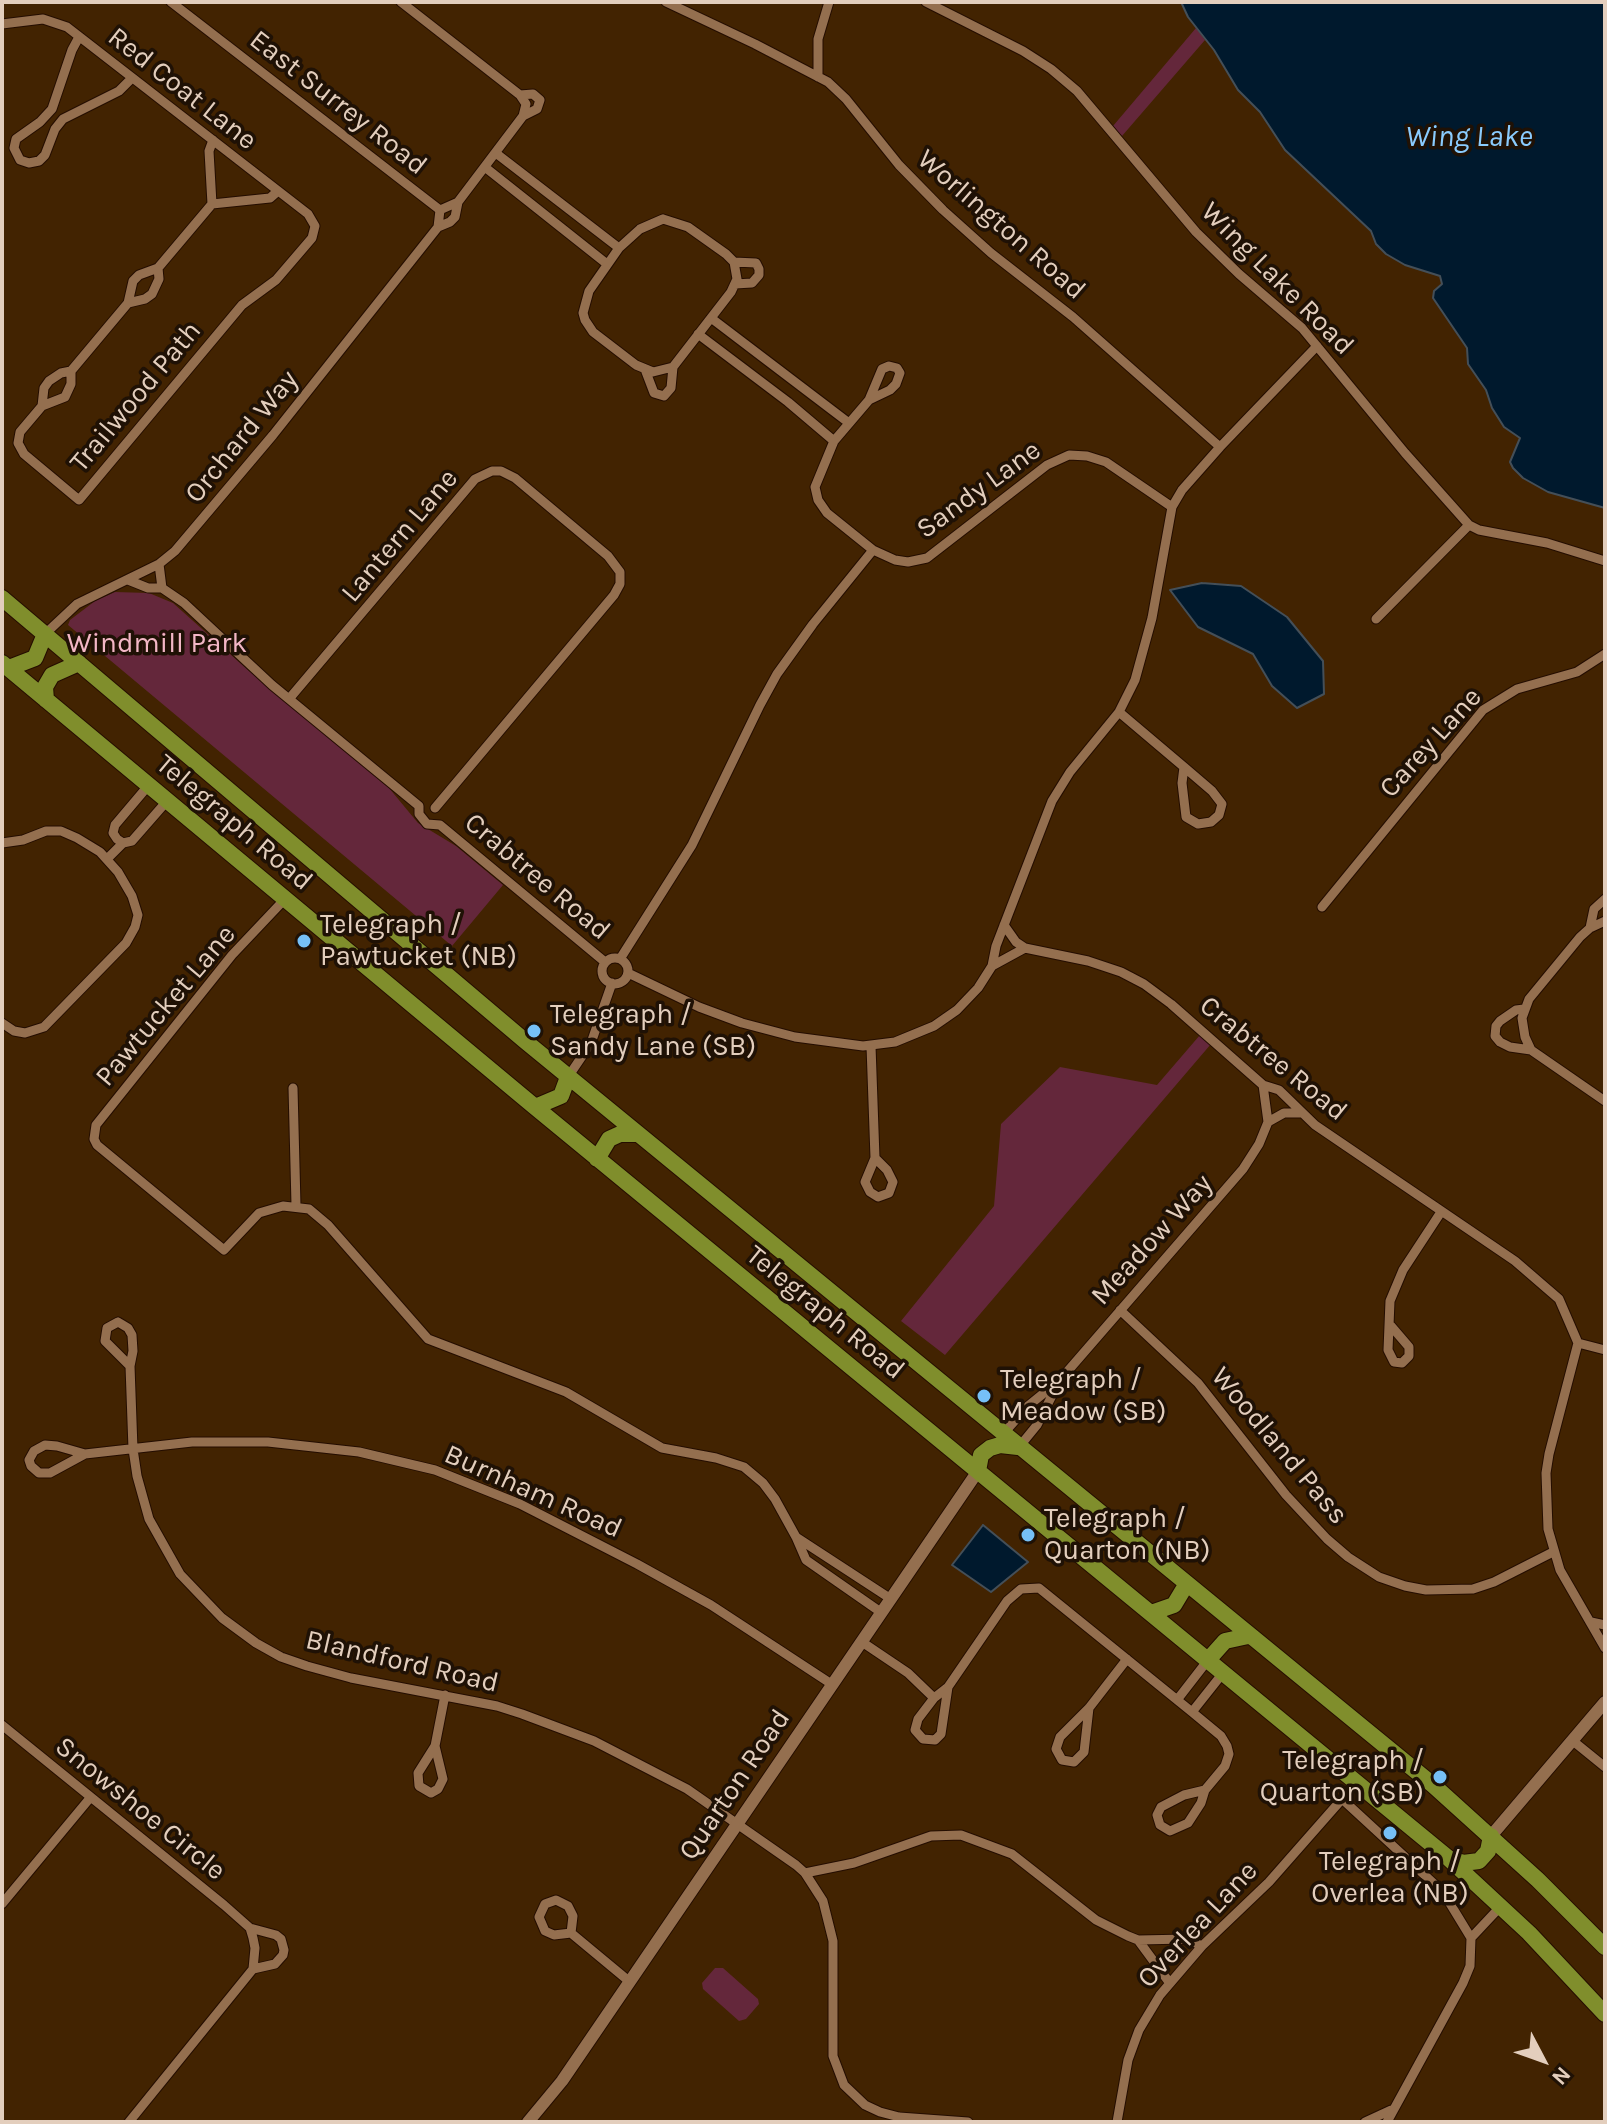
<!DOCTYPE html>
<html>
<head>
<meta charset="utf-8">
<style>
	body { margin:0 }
	#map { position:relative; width:1607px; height:2124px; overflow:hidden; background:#422301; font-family:Karla,sans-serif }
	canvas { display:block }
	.frame { position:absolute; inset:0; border:4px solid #e3cebd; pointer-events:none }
	.north { position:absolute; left:1503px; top:2020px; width:80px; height:80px; -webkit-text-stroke:6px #1f1105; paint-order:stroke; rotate:131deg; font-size:22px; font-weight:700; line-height:32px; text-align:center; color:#e3cebd }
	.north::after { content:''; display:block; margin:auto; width:28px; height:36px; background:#e3cebd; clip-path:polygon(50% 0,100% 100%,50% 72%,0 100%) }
</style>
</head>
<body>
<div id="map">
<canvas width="1607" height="2124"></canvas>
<div class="frame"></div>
<div class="north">N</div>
</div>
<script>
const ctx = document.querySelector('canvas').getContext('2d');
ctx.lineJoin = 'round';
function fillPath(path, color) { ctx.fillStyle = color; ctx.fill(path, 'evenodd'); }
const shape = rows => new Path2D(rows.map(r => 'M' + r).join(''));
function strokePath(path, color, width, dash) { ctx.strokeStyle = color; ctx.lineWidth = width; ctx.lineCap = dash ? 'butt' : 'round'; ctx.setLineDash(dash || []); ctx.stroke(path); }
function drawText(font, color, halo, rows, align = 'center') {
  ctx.font = font + ' Karla,sans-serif'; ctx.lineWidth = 7; ctx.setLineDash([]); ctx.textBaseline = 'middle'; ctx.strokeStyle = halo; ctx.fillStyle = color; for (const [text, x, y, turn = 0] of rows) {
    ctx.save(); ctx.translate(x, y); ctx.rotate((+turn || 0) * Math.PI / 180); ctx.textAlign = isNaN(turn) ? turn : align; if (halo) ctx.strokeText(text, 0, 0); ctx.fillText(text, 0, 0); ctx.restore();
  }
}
fillPath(shape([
	[1196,28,1205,40,1122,136,1113,126],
	[115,592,149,593,173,603,249,671,389,788,418,823,456,846,503,885,452,946,68,625,70,620,95,601],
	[1200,1035,1211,1044,945,1355,901,1321,994,1206,1001,1124,1060,1067,1157,1085],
	[715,1968,723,1968,758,1999,759,2004,746,2019,739,2021,703,1989,702,1983]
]), '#64273b');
const water = shape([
	[1181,2,1605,2,1605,508,1548,492,1523,478,1513,468,1510,462,1520,438,1504,427,1492,408,1486,390,1468,364,1467,348,1433,298,1434,291,1442,284,1440,276,1405,265,1386,254,1376,244,1371,231,1285,150,1260,112,1238,90,1214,50,1188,17,1181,2],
	[1202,583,1241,586,1287,617,1323,661,1324,694,1297,708,1272,686,1253,654,1198,627,1170,590,1202,583],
	[983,1525,1028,1562,991,1592,952,1565,983,1525]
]);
fillPath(water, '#00192d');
strokePath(water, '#444f58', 2);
const minor = shape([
	[171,2,440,210],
	[666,2,755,44,828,82,846,99,899,165,943,210,991,253,1073,317,1220,447],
	[926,2,1023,51,1051,69,1077,91,1196,232,1239,274,1302,328,1405,453,1469,525,1479,530,1547,543,1605,561],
	[2,24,43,19,67,27,308,214,315,226,312,238,276,280,242,305,79,500,24,454,18,443,20,432,42,406,44,388,49,381,61,373,71,371,71,384,65,397,42,406],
	[79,37,72,50,52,109,40,122,16,139,14,148,20,160,29,163,39,161,45,155,55,129,63,119,119,91,132,78],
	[818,77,818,39,829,2],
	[520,95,533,94,540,100,537,109,523,116],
	[213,140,209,151,212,204,270,198,278,191],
	[497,154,619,248],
	[486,168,607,264],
	[663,219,688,227,726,254,734,262,737,279,731,292,673,367,653,372,636,365,593,332,585,320,583,313,589,291,619,248,640,229,663,219],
	[438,227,440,210,458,202],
	[734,262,756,263,759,269,759,275,752,283,735,284],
	[158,268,212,204],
	[711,318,849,423],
	[698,334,788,402,834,441],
	[71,371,128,303,133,281,139,275,158,268,159,279,152,294,145,299,128,303],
	[646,372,654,393,664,396,671,388,673,367],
	[869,400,882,369,889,366,897,368,900,373,896,384,890,390,869,400,834,441,815,487,818,500,827,513,873,550],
	[159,564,162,588],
	[128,580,148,588,162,588,184,603,272,685,419,806,419,814,427,824,440,825,605,962],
	[1376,619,1469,525],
	[45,634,77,604,159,564,175,551,273,435,438,227,450,222,455,217,458,202,523,116,526,104,520,95,401,2],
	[289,699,475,479,492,471,501,471,515,478,608,556,620,572,620,584,614,595,435,808],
	[1119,712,1184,767,1182,783,1186,817,1198,824,1211,822,1219,815,1222,804,1212,791,1184,767],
	[148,786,115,825,113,833,117,839,123,843,132,841,167,801],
	[2,843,23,840,46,831,61,831,77,838,100,852,118,872,132,896,138,915,135,927,126,943,44,1027,25,1033,14,1031,2,1023],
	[107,859,123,843],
	[284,900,232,955,96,1125,94,1139,97,1145,224,1250,259,1213,283,1206,309,1209,328,1225,428,1339,566,1392,662,1448,716,1458,744,1467,763,1483,775,1499,796,1537,806,1560,882,1613],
	[1322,907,1483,710,1517,689,1577,672,1605,654],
	[1605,921,1590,928,1580,937,1529,999,1522,1018,1525,1037,1531,1050,1605,1101],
	[1004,925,1016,942,1025,948],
	[1590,928,1594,909,1605,899],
	'602 971a13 13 0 1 1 26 0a13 13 0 1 1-26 0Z',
	[620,959,692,845,760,705,777,674,813,624,873,550,895,560,908,562,927,558,1047,465,1069,455,1087,456,1106,462,1172,507,1182,490,1220,447,1317,346],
	[992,966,996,946,1052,801,1070,772,1119,712,1135,680,1152,618,1172,507],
	[628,973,699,1007,742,1023,795,1037,863,1046,895,1042,934,1026,957,1010,978,988,992,966,1025,948,1088,961,1121,972,1144,984,1171,1004,1263,1085,1279,1090,1315,1125,1515,1261,1559,1299,1578,1343,1549,1454,1546,1473,1548,1529,1560,1570,1605,1648],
	[1524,1009,1516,1010,1500,1021,1496,1026,1495,1036,1500,1042,1510,1047,1531,1050],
	[871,1046,875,1158,865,1182,870,1192,878,1197,889,1193,893,1182,887,1170,875,1158],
	[568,1077,591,1043,612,983],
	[293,1088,296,1205],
	[1268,1122,1284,1113,1301,1113],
	[1120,1310,1198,1383,1286,1495,1327,1539,1348,1557,1379,1577,1405,1586,1426,1590,1473,1589,1494,1582,1553,1552],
	[118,1322,128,1328,132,1335,133,1351,130,1366,105,1341,107,1328,118,1322],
	[1391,1326,1409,1347,1409,1356,1402,1363,1394,1362,1388,1350,1390,1301,1403,1270,1441,1212],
	[1578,1343,1605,1350],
	[130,1366,133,1449,137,1476,149,1519,180,1574,222,1618,256,1643,281,1657,307,1666,351,1678,497,1706,522,1714,594,1741,687,1789,796,1865,805,1873,823,1901,833,1941,833,2056,844,2085,865,2105,880,2112,899,2117,968,2122],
	[1060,1380,1243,1169,1259,1144,1268,1122,1263,1085],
	[1003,1434,1028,1406,1060,1380,1037,1425,1019,1447],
	[45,1445,57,1446,85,1454,50,1473,39,1473,31,1466,29,1460,34,1451,45,1445],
	[85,1454,192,1442,268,1442,359,1452,435,1470,520,1504,637,1564,711,1605,833,1685],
	[796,1537,891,1599],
	[1591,1622,1605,1625],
	[862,1642,908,1673,934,1698],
	[948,1687,941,1734,935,1740,923,1739,915,1730,918,1719,934,1698,948,1687,1007,1601,1021,1589,1039,1588,1192,1712,1221,1736,1227,1746,1229,1754,1225,1766,1205,1790,1184,1795,1161,1807,1157,1815,1160,1825,1170,1831,1188,1823,1201,1803,1205,1790],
	[1177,1700,1208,1660],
	[1089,1708,1084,1752,1074,1762,1062,1760,1056,1749,1060,1737,1089,1708,1127,1659],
	[1192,1712,1223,1673],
	[2,1725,224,1905,250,1928,253,1938,255,1948,253,1969,129,2122],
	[1573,1741,1605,1767],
	[435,1746,443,1779,438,1789,431,1793,419,1786,418,1773,435,1746,445,1695],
	[1342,1799,1443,1892,1471,1938,1470,1966,1463,1983,1387,2122],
	[805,1873,854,1863,931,1836,961,1835,1012,1854,1096,1920,1128,1936,1138,1940,1187,1939,1202,1946],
	[2,1904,90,1798],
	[250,1928,276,1935,281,1939,284,1950,283,1955,275,1964,253,1969],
	[571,1933,573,1916,568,1906,556,1900,545,1904,539,1917,545,1931,554,1935,571,1933,630,1982],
	[1471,1938,1501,1906],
	[1138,1940,1169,1982],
	[1117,2122,1128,2060,1139,2030,1160,1995,1202,1946,1269,1882,1357,1782],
	[1365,2122,1391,2110]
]);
const tertiary = shape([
	[1491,1836,1605,1702],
	[528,2122,562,2081,978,1471]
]);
const trunk = shape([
	[2,598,525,1041,1433,1785,1538,1880,1605,1947],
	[2,663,535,1107,1447,1857,1529,1933,1605,2014],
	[9,668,35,658,45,634],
	[46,700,45,687,52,675,79,663],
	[535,1107,561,1096,568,1077],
	[597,1159,609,1139,620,1134,637,1134],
	[978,1471,981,1455,990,1448,1000,1445,1018,1447],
	[1151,1613,1174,1605,1186,1585],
	[1208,1660,1225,1641,1248,1636],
	[1452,1859,1463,1863,1479,1861,1488,1851,1491,1836]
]);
strokePath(minor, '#240d00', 11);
strokePath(tertiary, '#240d00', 14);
strokePath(trunk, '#240d00', 18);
strokePath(minor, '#946f4f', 9);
strokePath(tertiary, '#946f4f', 12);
strokePath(trunk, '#808e2c', 16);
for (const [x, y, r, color] of [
	[304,941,8,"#76c0f7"],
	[534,1031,8,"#76c0f7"],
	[984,1396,8,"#76c0f7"],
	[1028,1535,8,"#76c0f7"],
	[1440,1777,8,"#76c0f7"],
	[1390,1833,8,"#76c0f7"]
]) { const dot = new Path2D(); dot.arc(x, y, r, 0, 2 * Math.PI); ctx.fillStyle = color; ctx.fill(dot); strokePath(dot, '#1f1105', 3); }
drawText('28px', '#e3cebd', '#1f1105', [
	["Red Coat Lane",182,89,38],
	["East Surrey Road",338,103,38],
	["Worlington Road",1001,225,41],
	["Wing Lake Road",1277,279,45],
	["Trailwood Path",136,397,-50],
	["Orchard Way",242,437,-51],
	["Sandy Lane",979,490,-36],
	["Lantern Lane",400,536,-50],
	["Carey Lane",1431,743,-48],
	["Telegraph Road",234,823,40],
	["Crabtree Road",537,877,40],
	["Pawtucket Lane",166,1006,-50],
	["Crabtree Road",1273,1059,39],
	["Meadow Way",1152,1240,-48],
	["Telegraph Road",825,1313,39],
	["Woodland Pass",1279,1446,50],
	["Burnham Road",533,1492,24],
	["Blandford Road",402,1662,13],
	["Quarton Road",735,1785,-56],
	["Snowshoe Circle",140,1809,39],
	["Overlea Lane",1198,1925,-47]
]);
drawText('28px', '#f3b7c6', '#1f1105', [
	["Windmill Park",157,644]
]);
drawText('28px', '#e3cebd', '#1f1105', [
	["Telegraph /",320,925],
	["Pawtucket (NB)",320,957],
	["Telegraph /",550,1015],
	["Sandy Lane (SB)",550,1047],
	["Telegraph /",1000,1380],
	["Meadow (SB)",1000,1412],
	["Telegraph /",1044,1519],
	["Quarton (NB)",1044,1551],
	["Telegraph /",1424,1761,"right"],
	["Quarton (SB)",1424,1793,"right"],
	["Telegraph /",1390,1862,"center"],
	["Overlea (NB)",1390,1894,"center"]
], 'left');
drawText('italic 30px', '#8acbfd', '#1f1105', [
	["Wing Lake",1469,137]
]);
</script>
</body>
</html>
